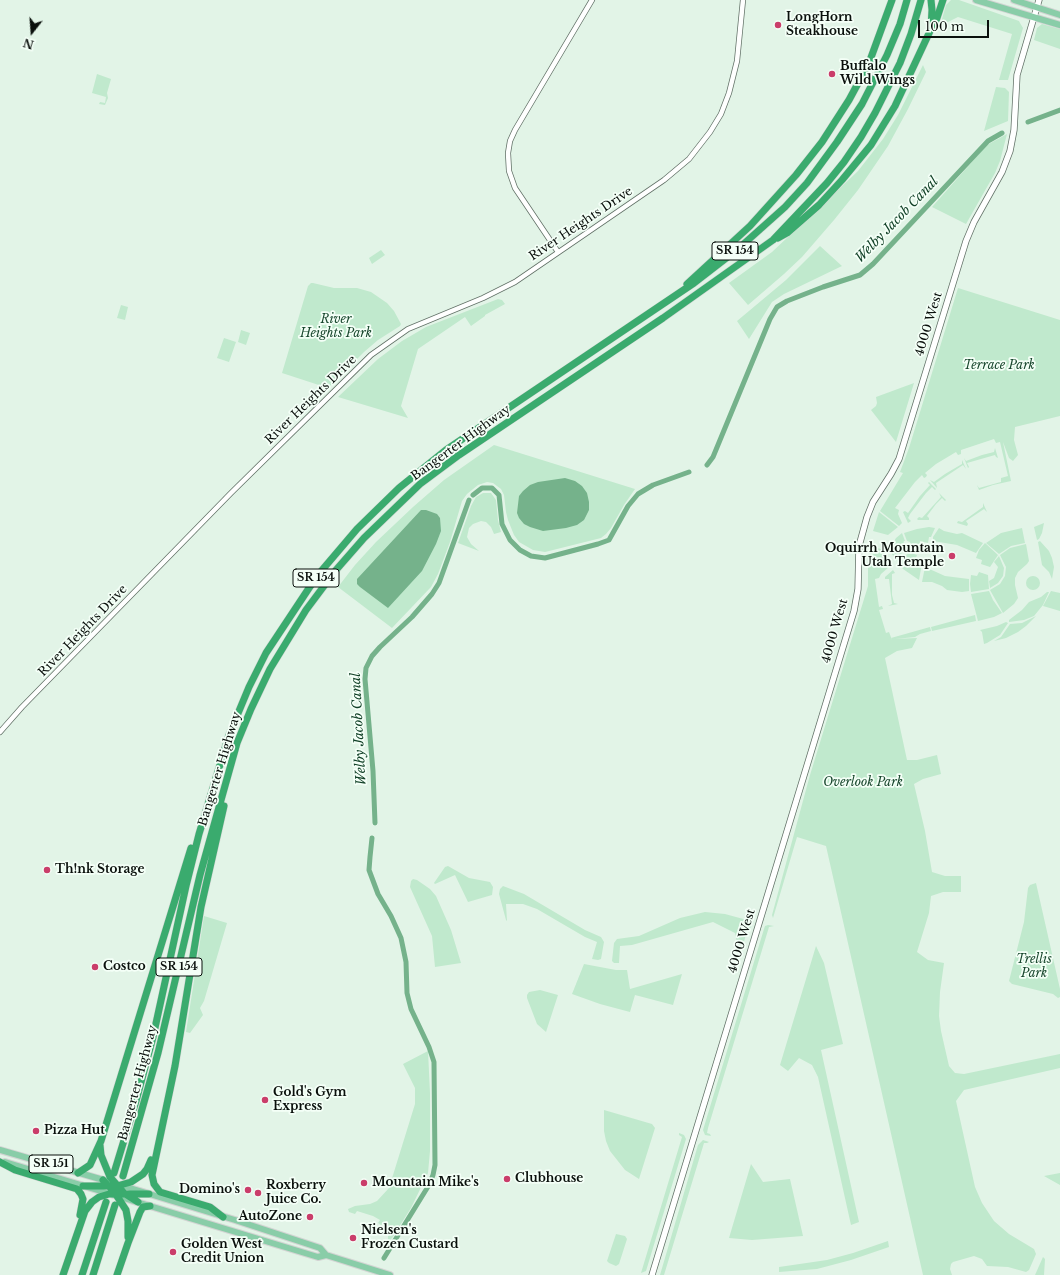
<!DOCTYPE html>
<html>
<head>
<meta charset="utf-8">
<style>
	body { margin:0 }
	#map { position:relative; width:1060px; height:1275px; overflow:hidden; background:#e2f4e7; font-family:"Libre Baskerville",serif }
	canvas { display:block }
	.north { position:absolute; left:12px; top:12px; width:40px; height:40px; -webkit-text-stroke:3px #f4fff7; paint-order:stroke; rotate:197deg; font-size:11px; font-weight:700; line-height:16px; text-align:center; color:#0a100c }
	.north::after { content:''; display:block; margin:auto; width:14px; height:18px; background:#0a100c; clip-path:polygon(50% 0,100% 100%,50% 72%,0 100%) }
	.scale { position:absolute; left:918px; top:20px; width:71px; height:18px; box-sizing:border-box; border:2px solid #0a100c; border-top:0; padding-left:5px; font-size:12px; line-height:14px; white-space:nowrap; color:#0a100c; -webkit-text-stroke:3px #f4fff7; paint-order:stroke }
</style>
</head>
<body>
<div id="map">
<canvas width="1060" height="1275"></canvas>
<div class="north">N</div>
<div class="scale">100 m</div>
</div>
<script>
const ctx = document.querySelector('canvas').getContext('2d');
ctx.lineJoin = 'round';
function fillPath(path, color) { ctx.fillStyle = color; ctx.fill(path, 'evenodd'); }
const shape = rows => new Path2D(rows.map(r => 'M' + r).join(''));
function strokePath(path, color, width, dash) { ctx.strokeStyle = color; ctx.lineWidth = width; ctx.lineCap = dash ? 'butt' : 'round'; ctx.setLineDash(dash || []); ctx.stroke(path); }
function drawText(font, color, halo, rows, align = 'center') {
  ctx.font = font + ' "Libre Baskerville",serif'; ctx.lineWidth = 3.5; ctx.setLineDash([]); ctx.textBaseline = 'middle'; ctx.strokeStyle = halo; ctx.fillStyle = color; for (const [text, x, y, turn = 0] of rows) {
    ctx.save(); ctx.translate(x, y); ctx.rotate((+turn || 0) * Math.PI / 180); ctx.textAlign = isNaN(turn) ? turn : align; if (halo) ctx.strokeText(text, 0, 0); ctx.fillText(text, 0, 0); ctx.restore();
  }
}
fillPath(shape([
	[951,0,959,0,1019,21,1020,23,1023,28,1008,80,999,80,1012,34,958,17,940,26,946,5],
	[1042,24,1060,29,1060,49,1034,40,1037,28],
	[923,65,926,72,908,109,888,146,858,190,834,220,802,257,784,274,748,305,729,283,772,252,858,171,883,139,898,115],
	[97,74,111,79,107,93,108,98,105,105,99,104,100,102,105,103,106,97,92,93],
	[996,87,1005,88,1009,92,1008,121,984,131],
	[1007,134,1000,161,995,173,966,224,932,207,987,145],
	[820,246,842,266,784,294,772,302,749,339,737,321,786,280],
	[381,250,385,255,372,264,369,258],
	[311,283,313,283,334,288,357,288,371,292,387,303,394,311,401,324,400,326,378,340,364,352,328,388,282,373,308,286],
	[958,288,1060,320,1060,416,1015,427,1014,440,1018,455,1013,461,1009,458,1003,442,1011,481,993,485,979,490,977,485,979,488,1001,482,1001,478,1008,476,1000,442,996,443,994,439,961,450,961,454,958,455,956,452,936,464,925,473,927,475,926,477,924,478,922,475,915,482,895,508,899,510,898,514,902,523,899,526,880,511,903,473,900,472,909,448],
	[498,299,502,300,505,304,485,315,485,316,471,326,465,317,418,349,401,406,408,418,338,397,378,359,402,341,426,327],
	[121,305,128,307,125,320,117,318],
	[241,330,250,333,246,345,238,342],
	[224,338,236,342,229,362,217,358],
	[914,383,896,442,871,410,876,406,877,403,876,397],
	[494,445,635,489,624,505,611,528,606,534,601,538,545,552,533,550,519,542,514,535,508,520,506,512,504,495,501,489,493,483,487,482,478,485,467,494,462,501,450,542,438,574,431,587,392,628,338,587,355,565,376,542,413,507,444,480],
	[995,448,998,458,996,457,995,455,967,463,969,467,968,468,964,458,966,461,982,455,994,452],
	[962,460,966,469,963,465,936,483,937,488,930,480,934,482,945,474,962,464],
	[929,482,936,489,935,490,932,487,926,493,910,514,908,518,911,521,908,523,903,512,905,511,908,513,920,496,930,485,928,483],
	[483,493,491,493,496,500,498,520,501,532,494,534,491,527,486,522,481,521,473,524,469,528,467,537,471,544,479,551,458,543,471,506,476,497],
	[939,493,946,500,945,501,942,498,936,504,927,516,929,518,929,520,918,520,917,519,919,517,922,518,941,497],
	[983,503,987,512,984,509,966,521,968,524,967,526,957,523,958,521,962,522,983,507],
	[879,512,898,527,888,535,873,531],
	[1044,523,1042,533,1039,539,1037,540,1034,527],
	[929,527,935,528,931,537,929,537,928,543,920,541,919,547,911,545,910,542,907,541,904,533,917,529],
	[939,528,944,531,957,534,962,533,983,543,976,553,957,545,933,541,933,537],
	[1022,528,1025,543,1011,546,999,554,986,543,1001,533],
	[902,533,905,541,904,541,901,552,902,553,895,559,892,554,893,543,896,538],
	[1040,541,1049,551,1052,558,1054,567,1052,579,1049,572,1042,565,1038,542],
	[985,543,998,555,990,567,981,564,982,560,976,558,979,550],
	[1026,544,1029,561,1027,564,1018,572,1015,578,1015,585,1018,598,1014,604,1003,613,990,590,1000,584,1005,576,1006,567,1000,555,1010,548],
	[871,546,884,550,888,562,868,564,869,547],
	[908,552,917,555,915,560,922,563,919,580,903,569,896,560,904,554,907,555],
	[999,556,1004,568,1003,576,998,583,990,588,989,581,994,578,998,567,994,562],
	[889,563,890,565,889,567,881,574,879,578,875,579,879,607,882,606,883,609,879,610,886,633,889,632,892,640,891,638,930,627,931,631,920,634,915,637,895,639,917,638,912,648,897,651,885,658,907,760,917,760,937,755,941,774,923,779,914,784,925,831,932,872,945,876,961,876,961,892,943,892,931,896,929,913,917,952,928,960,944,963,940,992,939,1016,941,1031,949,1066,955,1073,964,1074,1060,1054,1060,1068,964,1090,956,1101,975,1187,982,1203,994,1221,1009,1234,1034,1249,1036,1254,1029,1270,1026,1272,1008,1267,987,1266,982,1259,974,1256,953,1262,951,1264,950,1269,952,1275,923,1275,826,846,797,837,773,918,772,915,810,775,868,586,868,566],
	[925,567,945,576,969,579,969,591,962,592,947,590,942,586,932,582,922,582],
	[893,570,895,573,892,574,892,595,894,603,898,604,888,606,892,604,889,579,885,579,885,577],
	[979,572,988,575,989,589,971,592,970,584,971,575,977,576],
	'1026 583a7 7 0 1 1 14 0a7 7 0 1 1-14 0Z',
	[989,591,993,600,1002,613,994,617,978,621,971,594],
	[1051,591,1060,593,1060,611,1043,606],
	[1047,592,1049,592,1043,605,1034,616,1024,620,1009,622,1009,620,1022,610,1029,602,1041,597],
	[975,615,976,621,932,631,931,627],
	[1036,616,1026,626,1018,632,1006,638,994,641,1001,637,1010,624,1022,623],
	[1006,622,1008,623,1000,635,987,643,984,644,982,632,980,630,997,626],
	[448,866,469,878,490,882,493,887,492,895,468,902,455,875,435,884,434,883,445,867],
	[413,879,417,880,430,889,436,896,451,930,461,963,435,967,432,936,410,887,411,881],
	[1036,883,1060,989,1060,997,1058,998,1053,994,1012,984,1009,981,1024,922,1028,888,1030,885],
	[503,886,524,894,585,930,601,937,604,942,601,959,598,960,592,959,597,942,585,937,537,909,523,904,506,904,507,921,506,920,499,894,500,889],
	[705,912,725,914,747,920,751,926,749,931,747,931,740,956,735,933,713,922,632,945,620,946,619,963,614,963,612,961,614,943,617,939,639,936,680,918],
	[204,916,227,923,204,1001,200,1008,203,1015,190,1033,186,1032],
	[768,925,774,926,769,927,708,1128,707,1133,710,1134,711,1136,705,1135,703,1130,764,929,765,926],
	[816,946,824,963,843,1044,821,1050,859,1222,851,1225,818,1077,812,1065,799,1058,788,1071,780,1065],
	[584,964,616,970,627,970,630,989,682,974,673,1005,635,995,630,1012,600,1004,572,994],
	[540,990,558,995,546,1032,537,1024,527,998,527,995,529,992],
	[428,1051,430,1093,430,1151,428,1173,411,1208,392,1238,385,1245,384,1244,384,1241,388,1241,388,1234,384,1223,381,1225,378,1223,380,1220,373,1216,357,1211,355,1214,349,1212,348,1209,355,1206,370,1204,377,1201,389,1188,415,1104,415,1088,403,1064],
	[604,1110,652,1124,655,1128,639,1179,625,1170,610,1151,606,1141,604,1131],
	[679,1133,684,1135,686,1139,646,1271,641,1273,682,1137,679,1135],
	[703,1140,709,1142,707,1143,704,1143,664,1275,660,1275,698,1145],
	[751,1164,763,1182,790,1179,803,1236,752,1240,729,1238],
	[1060,1173,1060,1185,1044,1176],
	[616,1234,625,1236,627,1239,619,1264,616,1266,609,1263,607,1261],
	[888,1241,889,1247,851,1260,817,1269,779,1272,779,1267,827,1260,853,1253],
	[1043,1257,1045,1259,1044,1275,1035,1275]
]), '#c0e9cd');
fillPath(shape([
	[565,478,575,481,582,486,587,493,589,502,589,510,584,520,577,525,566,528,543,531,530,527,524,524,519,518,517,513,519,496,523,491,530,485,538,482],
	[421,510,426,510,437,514,440,518,441,531,436,544,422,571,388,608,360,587,357,584,357,579]
]), '#75b28b');
strokePath(shape([
	[1028,122,1060,110],
	[707,465,713,457,770,319,777,307,787,301,823,287,860,275,873,264,988,141,1002,133],
	[473,495,482,488,492,488,499,495,502,524,510,540,520,550,531,556,545,558,598,544,609,540,628,506,638,494,653,485,689,472],
	[375,823,373,771,365,679,366,668,372,656,380,647,412,617,432,594,439,583,469,500],
	[372,838,370,857,369,870,378,894,391,916,401,938,406,962,407,993,411,1009,429,1047,434,1062,435,1165,433,1175,429,1185,384,1258]
]), '#75b28b', 5);
const tertiary = shape([
	[558,252,515,188,509,171,508,153,510,141,515,130,592,0],
	[0,732,22,707,231,493,371,355,408,329,483,298,515,282,664,180,689,159,710,132,721,114,729,93,737,61,743,0]
]);
const secondary = shape([
	[652,1275,854,611,858,589,859,546,867,517,873,502,891,474,899,459,966,241,974,222,1002,172,1010,151,1014,130,1017,75,1039,0]
]);
const primary = shape([
	[976,0,1060,25],
	[1014,0,1060,15],
	[0,1150,107,1181],
	[5,1162,318,1257,326,1255,390,1275],
	[120,1185,235,1220,320,1248,326,1255]
]);
const motorway = shape([
	[931,0,932,10,931,29],
	[778,238,787,233,819,205,842,180,871,145,895,106,931,29,935,24,943,0],
	[687,284,750,226,796,175,822,142,849,100,869,63,892,0],
	[100,1145,101,1155,110,1177,124,1193,138,1202],
	[0,1162,15,1170,77,1189,81,1194,83,1199,80,1215],
	[78,1173,90,1165,101,1141,191,848],
	[114,1173,136,1101,153,1037,186,886,199,834,229,735,249,687,266,653,317,576,357,529,399,488,446,450,694,283,738,249,785,207,807,183,837,142,862,104,887,55,900,24,907,0],
	[123,1176,158,1053,200,875,237,743,251,709,270,669,306,610,336,570,364,538,420,484,459,455,663,318,773,240,827,183,844,162,861,137,875,113,900,63,911,34,921,0],
	[103,1180,115,1193,126,1210,128,1221,128,1237],
	[83,1186,117,1186,131,1182,143,1174,147,1169,151,1160],
	[223,1217,210,1207,160,1192,154,1184,152,1175,175,1066,201,907,224,806],
	[63,1275,85,1211,92,1202,99,1197,109,1194,149,1194],
	[82,1275,106,1202],
	[93,1275,115,1205],
	[117,1275,128,1243,140,1212,143,1207,150,1206]
]);
strokePath(tertiary, '#627167', 6);
strokePath(secondary, '#627167', 7);
strokePath(primary, '#d3d4d3', 8);
strokePath(motorway, '#d3d4d3', 8);
strokePath(tertiary, '#fff', 4.5);
strokePath(secondary, '#fff', 5.5);
strokePath(primary, '#89cda8', 6);
strokePath(motorway, '#3aab6e', 7);
for (const [x, y, r, color] of [
	[778,25,4,"#ca3d6a"],
	[832,74,4,"#ca3d6a"],
	[952,556,4,"#ca3d6a"],
	[47,870,4,"#ca3d6a"],
	[95,967,4,"#ca3d6a"],
	[265,1100,4,"#ca3d6a"],
	[36,1131,4,"#ca3d6a"],
	[507,1179,4,"#ca3d6a"],
	[364,1183,4,"#ca3d6a"],
	[248,1190,4,"#ca3d6a"],
	[258,1193,4,"#ca3d6a"],
	[310,1217,4,"#ca3d6a"],
	[353,1238,4,"#ca3d6a"],
	[173,1252,4,"#ca3d6a"]
]) { const dot = new Path2D(); dot.arc(x, y, r, 0, 2 * Math.PI); ctx.fillStyle = color; ctx.fill(dot); strokePath(dot, '#f4fff7', 1.5); }
for (const [x, y, w] of [
	[735,251,46],
	[316,578,46],
	[179,967,46],
	[51,1164,44]
]) { const box = new Path2D(); box.roundRect(x - w / 2, y - 9, w, 18, 3); ctx.fillStyle = '#f4fff7'; ctx.fill(box); strokePath(box, '#0a100c', 1); }
drawText('bold 11px', '#0a100c', null, [
	["SR 154",735,251],
	["SR 154",316,578],
	["SR 154",179,967],
	["SR 151",51,1164]
]);
drawText('bold 12px', '#0a100c', '#f4fff7', [
	["LongHorn",786,18],
	["Steakhouse",786,32],
	["Buffalo",840,67],
	["Wild Wings",840,81],
	["Oquirrh Mountain",944,549,"right"],
	["Utah Temple",944,563,"right"],
	["Th!nk Storage",55,870],
	["Costco",103,967],
	["Gold's Gym",273,1093],
	["Express",273,1107],
	["Pizza Hut",44,1131],
	["Clubhouse",515,1179],
	["Mountain Mike's",372,1183],
	["Roxberry",266,1186],
	["Juice Co.",266,1200],
	["Domino's",240,1190,"right"],
	["AutoZone",302,1217,"right"],
	["Nielsen's",361,1231],
	["Frozen Custard",361,1245],
	["Golden West",181,1245],
	["Credit Union",181,1259]
], 'left');
drawText('12px', '#0a100c', '#f4fff7', [
	["River Heights Drive",581,224,-34],
	["4000 West",929,324,-73],
	["River Heights Drive",311,400,-44],
	["Bangerter Highway",461,443,-36],
	["River Heights Drive",83,631,-46],
	["4000 West",835,631,-74],
	["Bangerter Highway",220,769,-73],
	["4000 West",742,941,-73],
	["Bangerter Highway",138,1083,-75]
]);
drawText('italic 12px', '#18472d', '#f4fff7', [
	["River",336,320],
	["Heights Park",336,334],
	["Terrace Park",999,366],
	["Overlook Park",863,783],
	["Trellis",1034,960],
	["Park",1034,974]
]);
drawText('italic 13px', '#114127', '#f4fff7', [
	["Welby Jacob Canal",897,220,-46],
	["Welby Jacob Canal",359,729,-93]
]);
</script>
</body>
</html>
